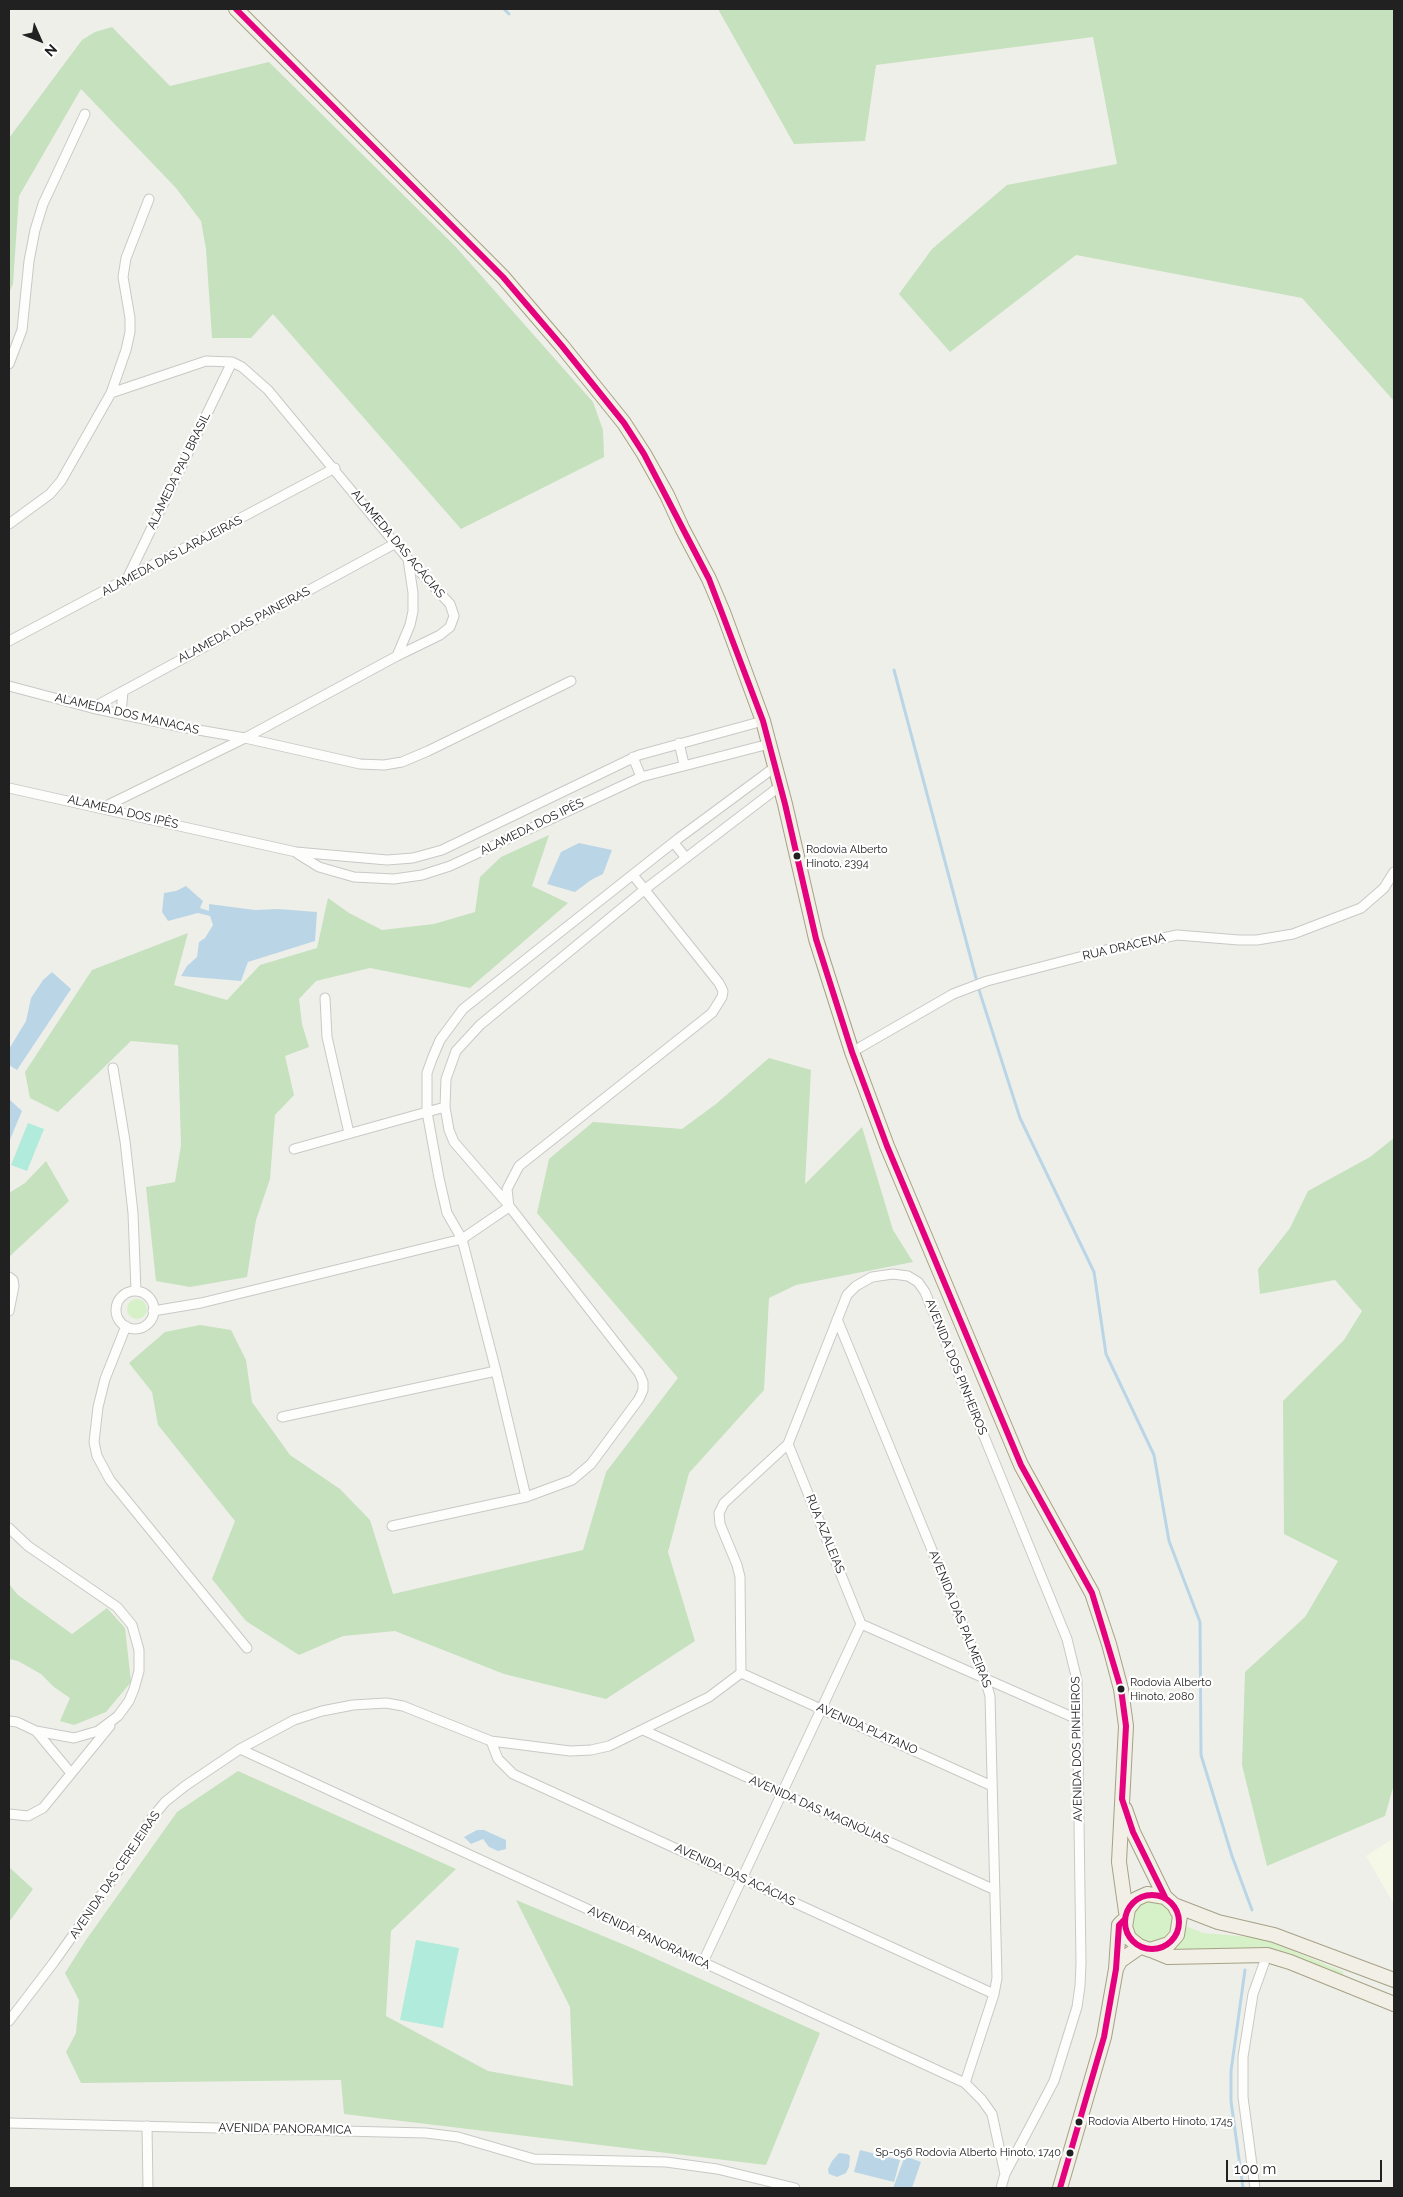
<!DOCTYPE html>
<html>
<head>
<meta charset="utf-8">
<style>
	body { margin:0 }
	#map { position:relative; width:1403px; height:2197px; overflow:hidden; background:#efefea; font-family:Raleway,sans-serif }
	canvas { display:block }
	.frame { position:absolute; inset:0; border:10px solid #212121; pointer-events:none }
	.north { position:absolute; left:15px; top:15px; width:50px; height:50px; -webkit-text-stroke:4px #fff; paint-order:stroke; rotate:134deg; font-size:14px; font-weight:700; line-height:20px; text-align:center; color:#212121 }
	.north::after { content:''; display:block; margin:auto; width:18px; height:22px; background:#212121; clip-path:polygon(50% 0,100% 100%,50% 72%,0 100%) }
	.scale { position:absolute; left:1226px; top:2160px; width:156px; height:22px; box-sizing:border-box; border:2px solid #212121; border-top:0; padding-left:6px; font-size:15px; line-height:18px; white-space:nowrap; color:#212121; -webkit-text-stroke:4px #fff; paint-order:stroke }
</style>
</head>
<body>
<div id="map">
<canvas width="1403" height="2197"></canvas>
<div class="frame"></div>
<div class="north">N</div>
<div class="scale">100 m</div>
</div>
<script>
const ctx = document.querySelector('canvas').getContext('2d');
ctx.lineJoin = 'round';
function fillPath(path, color) { ctx.fillStyle = color; ctx.fill(path, 'evenodd'); }
const shape = rows => new Path2D(rows.map(r => 'M' + r).join(''));
function strokePath(path, color, width, dash) { ctx.strokeStyle = color; ctx.lineWidth = width; ctx.lineCap = dash ? 'butt' : 'round'; ctx.setLineDash(dash || []); ctx.stroke(path); }
function drawText(font, color, halo, rows, align = 'center') {
  ctx.font = font + ' Raleway,sans-serif'; ctx.lineWidth = 4.5; ctx.setLineDash([]); ctx.textBaseline = 'middle'; ctx.strokeStyle = halo; ctx.fillStyle = color; for (const [text, x, y, turn = 0] of rows) {
    ctx.save(); ctx.translate(x, y); ctx.rotate((+turn || 0) * Math.PI / 180); ctx.textAlign = isNaN(turn) ? turn : align; if (halo) ctx.strokeText(text, 0, 0); ctx.fillText(text, 0, 0); ctx.restore();
  }
}
fillPath(shape([
	[1394,1838,1394,1904,1366,1856]
]), '#f6f8e7');
fillPath(shape([
	'127 1309a10 10 0 1 1 20 0a10 10 0 1 1-20 0Z',
	'1130 1921a21 21 0 1 1 42 0a21 21 0 1 1-42 0Z',
	[1183,1925,1203,1933,1262,1938,1344,1972,1342,1977,1280,1953,1260,1947,1171,1953,1181,1938]
]), '#d6f0c7');
fillPath(shape([
	[718,9,1394,9,1394,401,1302,298,1076,255,950,352,899,294,932,249,1007,185,1117,164,1093,37,876,65,865,141,794,144],
	[112,27,170,86,269,62,455,246,593,402,603,430,604,457,461,529,273,314,251,338,212,338,206,249,201,221,176,188,81,89,19,196,13,284,9,293,9,138,82,40,95,32],
	[549,835,532,886,568,903,470,988,370,968,316,981,299,999,302,1024,309,1047,285,1056,294,1095,275,1115,270,1179,256,1220,247,1277,190,1287,156,1281,146,1187,175,1182,181,1145,178,1045,131,1041,58,1112,30,1098,25,1072,92,970,188,933,174,985,227,1000,260,965,317,948,328,898,349,913,382,930,434,924,475,912,480,877,501,857],
	[769,1058,811,1070,805,1184,862,1127,893,1230,913,1262,796,1285,769,1298,764,1390,689,1473,668,1552,695,1641,606,1699,504,1674,395,1631,343,1636,299,1655,246,1621,212,1579,235,1521,158,1425,152,1392,129,1363,165,1332,200,1325,231,1330,246,1360,252,1402,290,1455,340,1489,370,1520,393,1594,583,1550,606,1472,678,1378,537,1213,549,1159,593,1122,682,1129,716,1104],
	[1394,1138,1394,1784,1385,1816,1267,1866,1242,1765,1245,1672,1305,1617,1338,1561,1284,1534,1283,1401,1344,1340,1362,1311,1335,1280,1260,1294,1258,1269,1290,1228,1308,1191,1370,1157],
	[46,1161,69,1201,9,1257,9,1193,25,1183],
	[9,1584,18,1595,72,1634,107,1608,125,1628,131,1682,106,1712,74,1725,60,1721,70,1698,54,1687,41,1674,18,1661,9,1659],
	[238,1771,456,1869,391,1931,386,2016,488,2071,573,2086,570,2007,516,1900,632,1948,820,2033,766,2165,344,2114,341,2080,81,2083,66,2052,76,2033,79,2000,65,1973,86,1940,177,1812],
	[9,1867,33,1889,9,1922]
]), '#c5e1bd');
fillPath(shape([
	[28,1123,44,1129,27,1171,11,1165],
	[416,1940,459,1948,443,2028,400,2020]
]), '#b1ebdb');
fillPath(shape([
	[579,843,612,850,603,874,591,880,575,892,547,884,561,852],
	[186,886,203,901,200,908,209,911,209,904,255,910,278,909,317,912,315,941,248,962,241,981,181,976,187,966,197,957,199,942,205,938,213,925,210,916,198,913,168,921,162,912,164,893,176,891],
	[52,972,71,989,17,1070,9,1065,9,1049,26,1021,31,998,43,980],
	[9,1099,22,1111,9,1142],
	[477,1830,484,1830,506,1840,506,1849,498,1851,489,1847,483,1839,471,1844,464,1837],
	[860,2150,900,2160,894,2182,854,2172],
	[839,2153,847,2154,850,2156,849,2167,846,2173,837,2177,829,2174,828,2169,832,2161],
	[905,2156,921,2162,912,2188,893,2188]
]), '#bad6e6');
strokePath(shape([
	[504,9,509,14],
	[894,670,980,993,1020,1118,1094,1272,1106,1354,1154,1455,1169,1541,1200,1622,1201,1755,1232,1856,1252,1910],
	[1243,2188,1231,2101,1231,2071,1245,1970]
]), '#bad6e6', 3);
const street = shape([
	[9,364,22,330,29,261,35,230,43,204,85,114],
	[9,524,50,494,61,481,111,393,126,350,130,332,130,318,123,277,126,258,149,199],
	[126,581,232,362],
	[9,641,335,468],
	[397,656,410,625,413,611,413,593,408,559],
	[9,686,92,708,181,727,245,738,360,764,384,765,402,762,428,751,571,681],
	[92,708,396,543],
	[121,714,123,691],
	[679,743,684,764],
	[633,757,641,777],
	[9,788,296,852,387,860,413,858,442,850,639,755,763,721],
	[104,807,245,738,397,656,440,635,450,627,454,616,450,604,408,559,268,390,242,367,232,362,206,361,111,393],
	[674,843,686,858],
	[298,854,319,867,354,877,394,879,422,875,450,866,641,777,769,744],
	[325,998,327,1037,349,1133],
	[852,1052,953,994,987,981,1106,950,1177,935,1239,940,1257,940,1293,934,1361,908,1384,888,1394,872],
	[113,1068,125,1141,133,1213,136,1291],
	[294,1149,445,1107],
	[9,1277,13,1280,14,1286,9,1311],
	'116 1310a19 19 0 1 1 38 0a19 19 0 1 1-38 0Z',
	[153,1311,201,1303,462,1239,509,1207,507,1189,519,1166,712,1013,722,997,723,991,719,983,633,875],
	[837,1319,985,1679,990,1696,997,1978,994,1994,965,2083],
	[126,1326,105,1379,98,1407,94,1442,97,1456,110,1480,247,1648],
	[282,1417,496,1371],
	[788,1444,861,1624],
	[526,1497,496,1371,462,1239,447,1213,439,1178,427,1112,427,1073,432,1059,440,1040,463,1009,679,838,775,767],
	[392,1526,526,1497,572,1480,591,1464,639,1399,643,1390,643,1382,639,1373,506,1202,454,1142,449,1130,445,1107,446,1079,456,1051,480,1025,644,890,780,786],
	[9,1528,28,1546,117,1607,132,1625,139,1650,139,1671,134,1689,129,1701,118,1716,98,1731,74,1738,36,1731,17,1722,9,1721],
	[861,1624,1077,1719],
	[741,1673,992,1786],
	[643,1730,995,1890],
	[36,1731,70,1772],
	[491,1741,498,1759,513,1774,994,1994],
	[240,1749,965,2083,982,2100,992,2114,1005,2174],
	[9,1814,28,1816,43,1808,110,1726],
	[703,1962,861,1624],
	[9,2021,54,1962,112,1880,151,1819,165,1802,185,1786,240,1749,294,1720,322,1711,353,1705,386,1703,403,1706,491,1741,570,1751,591,1750,609,1746,709,1697,741,1673,740,1577,737,1565,720,1524,719,1513,724,1503,788,1444,847,1295,856,1286,872,1277,893,1274,908,1276,918,1282,925,1292,1067,1639,1077,1680,1081,1963,1080,1986,1077,2007,1054,2081,1005,2174,1001,2188],
	[9,2123,426,2133,458,2137,534,2159,666,2162,717,2169,795,2188],
	[147,2126,148,2188],
	[1255,2188,1243,2097,1243,2057,1253,1994,1267,1955]
]);
const primary = shape([
	[236,9,503,277,562,346,624,423,644,454,667,495,682,528,709,579,723,612,763,721,785,804,816,939,852,1052,887,1146,1021,1465,1092,1593,1109,1644,1121,1689,1126,1726,1119,1862,1126,1912],
	[1125,1809,1133,1832,1165,1897,1174,1905,1180,1916,1177,1935,1169,1944,1150,1950,1139,1946,1129,1938,1125,1927,1128,1909,1136,1899,1147,1894,1165,1897],
	[1174,1905,1218,1922,1274,1935,1394,1980],
	[1151,1950,1168,1957,1267,1955,1290,1962,1394,2004],
	[1116,1969,1120,1961,1140,1947],
	[1060,2188,1104,2037,1116,1969,1119,1925,1123,1921]
]);
strokePath(street, '#c8c8c6', 11);
strokePath(primary, '#a6a186', 16);
strokePath(street, '#fdfdfc', 9);
strokePath(primary, '#f2efe6', 14);
strokePath(shape([
	[236,9,503,277,562,346,624,423,644,454,709,579,763,721,785,804,816,939,852,1052,887,1146,1021,1465,1092,1593,1121,1689,1126,1726,1122,1799,1133,1832,1165,1897],
	'1125 1922a27 27 0 1 1 54 0a27 27 0 1 1-54 0Z',
	[1060,2188,1104,2037,1116,1969,1119,1925,1125,1919]
]), '#e5007d', 6);
for (const [x, y, r, color] of [
	[797,856,4.5,"#212121"],
	[1121,1689,4.5,"#212121"],
	[1079,2122,4.5,"#212121"],
	[1070,2153,4.5,"#212121"]
]) { const dot = new Path2D(); dot.arc(x, y, r, 0, 2 * Math.PI); ctx.fillStyle = color; ctx.fill(dot); strokePath(dot, '#fff', 2); }
drawText('11px', '#212121', '#fff', [
	["Rodovia Alberto",806,850],
	["Hinoto, 2394",806,864],
	["Rodovia Alberto",1130,1683],
	["Hinoto, 2080",1130,1697],
	["Rodovia Alberto Hinoto, 1745",1088,2122],
	["Sp-056 Rodovia Alberto Hinoto, 1740",1061,2153,"right"]
], 'left');
drawText('12px', '#212121', '#fff', [
	["ALAMEDA PAU BRASIL",179,471,-64],
	["ALAMEDA DAS ACÁCIAS",398,544,50],
	["ALAMEDA DAS LARAJEIRAS",172,556,-28],
	["ALAMEDA DAS PAINEIRAS",244,625,-28],
	["ALAMEDA DOS MANACAS",127,714,13],
	["ALAMEDA DOS IPÊS",123,812,13],
	["ALAMEDA DOS IPÊS",532,827,-26],
	["RUA DRACENA",1124,947,-13],
	["AVENIDA DOS PINHEIROS",956,1367,68],
	["RUA AZALEIAS",825,1534,68],
	["AVENIDA DAS PALMEIRAS",960,1619,68],
	["AVENIDA PLATANO",867,1729,24],
	["AVENIDA DOS PINHEIROS",1077,1749,-91],
	["AVENIDA DAS MAGNÓLIAS",819,1810,24],
	["AVENIDA DAS CEREJEIRAS",115,1875,-56],
	["AVENIDA DAS ACÁCIAS",735,1875,25],
	["AVENIDA PANORAMICA",649,1938,25],
	["AVENIDA PANORAMICA",285,2129,1]
]);
</script>
</body>
</html>
